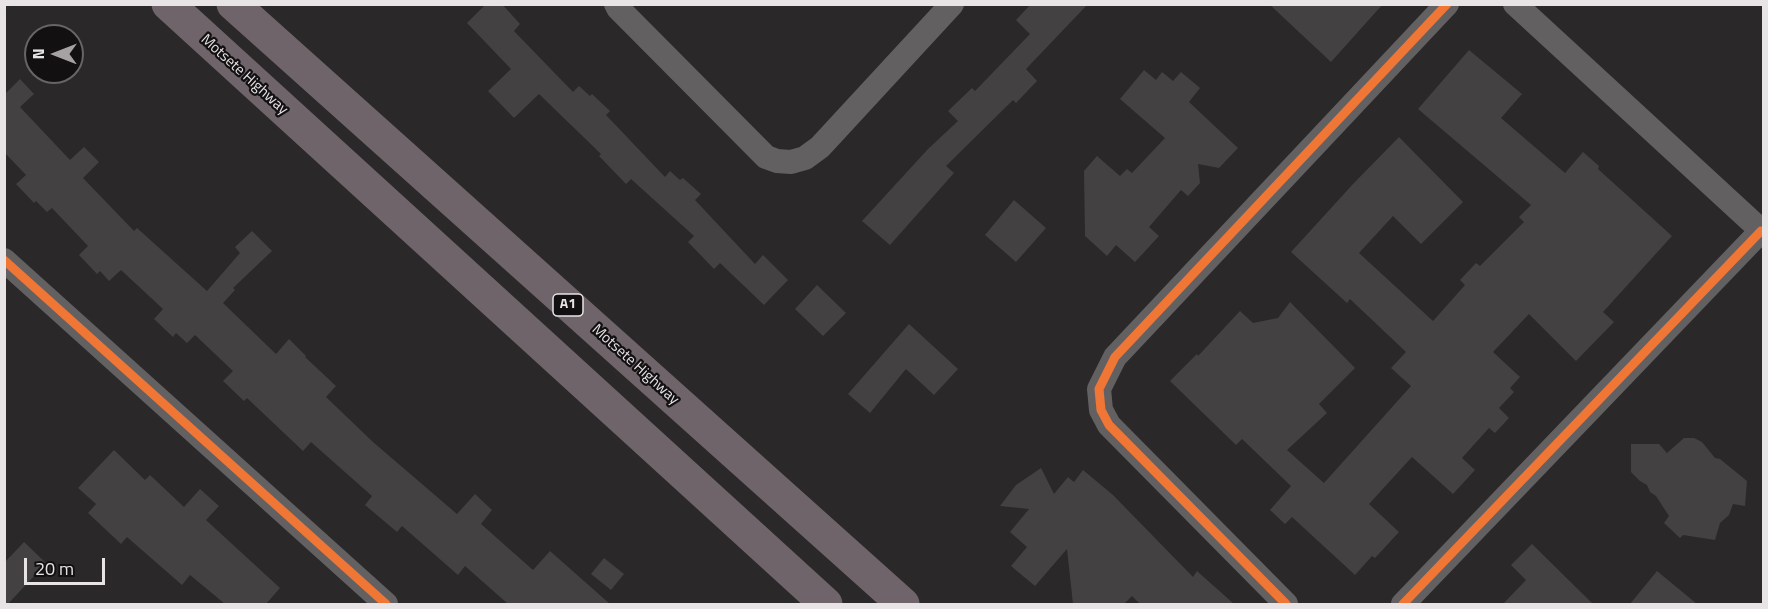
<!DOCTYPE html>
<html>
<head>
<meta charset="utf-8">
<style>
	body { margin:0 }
	#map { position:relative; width:1768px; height:609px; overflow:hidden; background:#2b2829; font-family:"Titillium Web",sans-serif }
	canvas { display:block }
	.frame { position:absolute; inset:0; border:6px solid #e8e4e6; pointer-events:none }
	.north { position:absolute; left:24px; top:24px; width:60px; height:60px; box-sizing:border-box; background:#131012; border:2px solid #686567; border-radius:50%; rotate:270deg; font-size:16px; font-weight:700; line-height:24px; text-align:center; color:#e8e4e6 }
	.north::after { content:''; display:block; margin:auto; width:21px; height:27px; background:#a6a2a4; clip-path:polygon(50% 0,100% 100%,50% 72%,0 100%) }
	.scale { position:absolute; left:24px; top:558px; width:81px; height:27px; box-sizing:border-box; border:3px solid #e8e4e6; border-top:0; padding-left:8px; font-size:18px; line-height:21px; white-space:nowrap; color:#e8e4e6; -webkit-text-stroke:4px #131012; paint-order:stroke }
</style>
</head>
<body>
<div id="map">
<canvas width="1768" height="609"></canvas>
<div class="frame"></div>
<div class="north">N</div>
<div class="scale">20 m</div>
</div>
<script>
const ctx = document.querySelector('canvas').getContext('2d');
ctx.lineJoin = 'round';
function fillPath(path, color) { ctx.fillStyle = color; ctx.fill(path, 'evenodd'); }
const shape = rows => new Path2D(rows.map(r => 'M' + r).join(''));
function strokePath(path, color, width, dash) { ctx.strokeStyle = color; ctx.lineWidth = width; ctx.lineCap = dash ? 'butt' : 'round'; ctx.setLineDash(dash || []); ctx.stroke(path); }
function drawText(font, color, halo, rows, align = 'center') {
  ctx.font = font + ' "Titillium Web",sans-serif'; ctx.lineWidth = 4.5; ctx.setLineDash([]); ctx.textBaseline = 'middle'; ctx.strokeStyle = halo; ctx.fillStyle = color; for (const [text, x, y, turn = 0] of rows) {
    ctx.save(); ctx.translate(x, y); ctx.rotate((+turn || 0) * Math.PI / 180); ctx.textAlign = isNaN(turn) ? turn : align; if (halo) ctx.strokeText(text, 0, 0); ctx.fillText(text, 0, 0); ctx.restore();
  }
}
fillPath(shape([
	[486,4,502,4,520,24,514,31,573,92,579,86,590,96,592,94,610,111,606,115,665,177,670,171,680,180,683,178,701,194,695,200,755,264,763,255,788,280,764,305,720,263,714,269,688,242,694,236,631,179,626,184,599,156,601,154,539,94,514,118,488,91,511,69,467,23],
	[1031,4,1088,4,1026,69,1037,81,1016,103,1013,100,946,166,954,173,890,245,862,221,928,149,958,121,948,111,972,88,975,91,1030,34,1016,20],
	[1269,4,1383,4,1331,62],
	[1469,50,1522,94,1501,118,1565,173,1583,152,1599,166,1598,169,1672,236,1603,312,1614,322,1576,361,1529,314,1493,352,1520,377,1510,388,1514,392,1499,408,1509,418,1495,433,1489,428,1462,458,1475,470,1453,494,1412,457,1369,504,1399,532,1375,558,1372,556,1355,575,1292,517,1285,524,1270,510,1291,486,1242,439,1236,445,1170,381,1197,354,1198,356,1240,311,1253,323,1278,318,1290,302,1355,368,1319,404,1327,413,1287,450,1324,483,1411,386,1391,368,1406,352,1350,299,1347,303,1291,252,1353,184,1399,137,1463,202,1421,244,1393,216,1359,253,1433,321,1465,285,1460,280,1476,263,1480,266,1524,222,1519,217,1531,205,1418,109],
	[1144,70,1156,80,1162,72,1173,81,1181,72,1200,88,1189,102,1238,148,1219,168,1198,164,1200,183,1188,196,1181,190,1149,227,1159,236,1135,262,1116,245,1107,256,1085,236,1084,171,1097,156,1120,176,1127,169,1132,173,1165,138,1120,99],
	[20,79,34,94,20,107,70,160,84,147,99,162,83,178,134,231,137,228,207,291,240,253,235,247,252,231,272,251,233,288,235,290,223,303,276,354,289,339,306,356,305,357,336,386,326,397,373,442,457,514,475,494,492,510,481,524,533,570,550,551,610,604,508,604,465,566,458,575,402,526,397,532,365,505,372,496,311,442,303,451,247,398,244,401,223,381,233,371,195,335,187,343,176,333,173,337,154,319,163,309,121,270,109,281,100,271,97,274,79,255,88,246,52,208,47,212,36,201,34,203,16,184,26,175,4,152,4,91,6,93],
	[1014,200,1046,228,1016,262,985,235],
	[817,285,846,313,823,336,795,309],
	[909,324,958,369,934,395,906,369,870,413,848,394],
	[1684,438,1694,438,1702,442,1715,458,1720,459,1747,481,1745,506,1733,504,1729,515,1720,523,1715,540,1683,535,1680,538,1664,523,1669,516,1656,496,1650,492,1647,485,1640,481,1631,472,1631,444,1659,444,1667,453],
	[114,450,145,480,150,475,184,507,200,489,219,506,206,520,280,588,266,604,225,604,190,575,182,585,127,537,121,544,88,513,96,504,78,488],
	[1041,468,1054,494,1068,477,1074,482,1083,470,1113,495,1193,577,1197,571,1234,604,1140,604,1132,596,1124,604,1073,604,1067,549,1035,586,1011,566,1027,547,1010,532,1029,509,1000,506,1016,485],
	[24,542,46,563,8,604,4,604,4,563],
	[1532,544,1593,604,1503,604,1526,580,1511,565],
	[604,558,624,574,611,590,591,574],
	[1657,571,1697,604,1630,604]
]), '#434142');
strokePath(shape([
	[616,4,618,8,766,157,777,161,791,162,805,158,820,147,952,4],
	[1515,4,1764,233],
	[4,260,386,604],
	[1286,604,1109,425,1101,410,1099,389,1115,357,1447,4],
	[1403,604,1761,231]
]), '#636062', 24);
strokePath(shape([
	[168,4,826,604],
	[233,4,903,604]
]), '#6f646a', 33);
strokePath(shape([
	[4,260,386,604],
	[1286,604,1109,425,1101,410,1099,389,1115,357,1447,4],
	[1403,604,1761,231]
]), '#f07635', 9);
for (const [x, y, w] of [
	[568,305,30]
]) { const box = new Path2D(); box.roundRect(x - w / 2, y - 11, w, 22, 4.5); ctx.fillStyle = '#131012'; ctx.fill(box); strokePath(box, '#e8e4e6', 1.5); }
drawText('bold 14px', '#e8e4e6', null, [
	["A1",568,305]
]);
drawText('15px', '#e8e4e6', '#131012', [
	["Motsete Highway",244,75,42],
	["Motsete Highway",635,365,42]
]);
</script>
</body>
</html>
